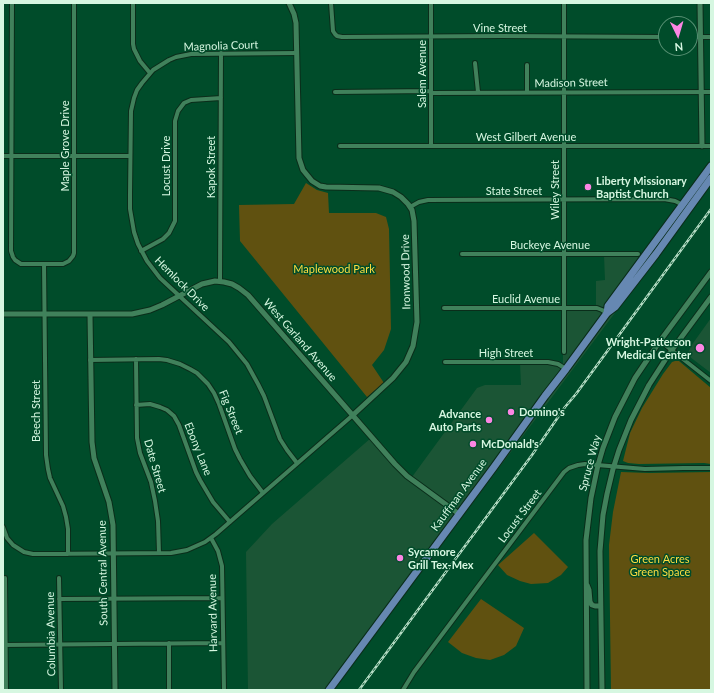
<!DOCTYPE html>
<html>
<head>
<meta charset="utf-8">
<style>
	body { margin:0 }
	#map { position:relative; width:714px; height:693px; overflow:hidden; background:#004c2a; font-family:Lato,sans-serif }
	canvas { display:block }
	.frame { position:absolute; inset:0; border:4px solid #d6f7e1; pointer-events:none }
	.north { position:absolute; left:658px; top:16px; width:40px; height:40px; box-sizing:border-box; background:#004c2a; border:1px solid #569073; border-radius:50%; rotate:175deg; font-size:11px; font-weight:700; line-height:16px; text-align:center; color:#d6f7e1 }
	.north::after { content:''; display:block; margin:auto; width:14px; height:18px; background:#fc86e3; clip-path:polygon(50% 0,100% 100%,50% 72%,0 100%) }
</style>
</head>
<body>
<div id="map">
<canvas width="714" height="693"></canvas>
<div class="frame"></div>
<div class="north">N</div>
</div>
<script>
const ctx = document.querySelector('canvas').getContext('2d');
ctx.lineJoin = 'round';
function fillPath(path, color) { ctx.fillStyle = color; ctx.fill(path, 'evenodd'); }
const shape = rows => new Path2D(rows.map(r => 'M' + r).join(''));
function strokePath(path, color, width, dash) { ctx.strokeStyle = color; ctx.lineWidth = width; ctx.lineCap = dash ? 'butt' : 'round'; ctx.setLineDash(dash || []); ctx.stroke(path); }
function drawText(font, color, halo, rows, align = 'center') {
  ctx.font = font + ' Lato,sans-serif'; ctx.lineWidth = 3; ctx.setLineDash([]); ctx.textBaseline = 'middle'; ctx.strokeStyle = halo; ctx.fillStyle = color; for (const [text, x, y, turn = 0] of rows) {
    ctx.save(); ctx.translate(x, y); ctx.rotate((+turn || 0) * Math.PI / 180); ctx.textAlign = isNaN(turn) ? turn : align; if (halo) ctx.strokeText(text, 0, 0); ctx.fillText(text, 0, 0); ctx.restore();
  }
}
fillPath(shape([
	[604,255,642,256,653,262,333,690,248,690,246,552,272,524,371,438,412,477,477,388,485,385,521,385,520,363,548,363,556,365,563,363,563,309,596,306,596,281,605,280],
	[711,318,711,373,690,357,689,351,691,346]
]), '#1b5535');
fillPath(shape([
	[306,183,317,190,328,193,329,213,376,213,386,217,389,229,391,329,384,350,372,365,384,383,367,397,240,241,239,205,294,204],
	[675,361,679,361,711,388,711,464,704,463,639,464,628,463,623,461,630,433,642,408,663,374,672,362],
	[621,472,649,473,711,472,711,690,611,690,609,545,613,512],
	[534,533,568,567,561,575,548,583,531,584,520,581,507,575,498,565],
	[481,599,524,628,516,646,504,655,490,660,476,658,462,653,448,642]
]), '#605110');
const minor = shape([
	[12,3,11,251,13,257,15,260,21,264,63,264,69,261,73,256,74,253,74,3],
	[133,3,133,44,134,49,140,61,150,73],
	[331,3,333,31,335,34,337,36,342,37,501,36,666,37],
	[431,3,431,146],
	[690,37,711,37],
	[297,53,191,54,176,57,169,60,153,70,142,83,137,90,134,98,131,111,130,194,130,209,134,232,138,244,147,261,160,278,229,342,247,364,258,384,264,396,280,439,287,450,297,463],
	[475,63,478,92],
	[335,92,431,91],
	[527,92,527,65],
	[431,93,711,92],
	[340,146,711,146],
	[3,156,130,156],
	[410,207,419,202,428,200,664,199,675,201,683,205],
	[141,251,163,239,169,233,175,221,175,121,178,111,184,103,191,100,221,98],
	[462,254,638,254],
	[44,264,46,455,48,469,50,478,63,506,66,517,68,529,68,554],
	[220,281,221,53],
	[444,308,597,308,602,310,607,313],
	[660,341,711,381],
	[564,352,564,3],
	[136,359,137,438,140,453,151,482,155,501,158,521,159,553],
	[90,360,159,359,167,360,180,364,190,369,197,373,208,384,214,393,219,404,235,449,240,459,250,476,263,493],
	[445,362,548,362,558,364,566,369],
	[136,405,150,404,160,407,167,410,174,416,179,425,196,472,200,480,213,502,230,522],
	[3,527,7,538,13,545,24,552,33,554,171,553,187,550,205,542,216,534,353,415],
	[211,538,218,551,222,566,224,690],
	[5,578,6,690],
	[59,578,61,690],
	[59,599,222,598],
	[169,643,169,690],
	[3,645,223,643],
	[403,690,414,672,476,589,564,472,569,468,578,465,585,464,645,469,683,468,711,468]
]);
const tertiary = shape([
	[289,3,294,14,296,23,299,158,303,170,312,181,320,186,326,187,379,188,393,192,401,197,408,204,412,210,414,221,417,322,413,346,406,362,393,378,353,415],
	[700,3,702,146],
	[3,314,132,314,150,310,162,305,202,284,215,281,224,282,232,284,239,288,248,295,395,464,407,476,459,514],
	[90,315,92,442,94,458,109,502,113,525,115,690],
	[587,585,589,590,590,602,592,605,595,606,600,606],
	[587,690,586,540,591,498,598,465,603,448,615,417,635,378,660,341,711,272],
	[602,690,600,551,603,515,607,494,613,469,619,450,631,420,649,385,669,354,711,297]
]);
const primary = shape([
	[607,313,608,306,711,166],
	[329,690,494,467,545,396,566,369,607,313,615,307,656,254,711,178]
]);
strokePath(minor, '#0a2d1a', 6);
strokePath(tertiary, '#0a2d1a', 7);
strokePath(primary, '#0a2d1a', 9);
strokePath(minor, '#40815b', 4);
strokePath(tertiary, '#40815b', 5);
strokePath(primary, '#6688b2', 7);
const rail = shape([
	[359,690,532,455,565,407,576,394,711,209]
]);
strokePath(rail, '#b6ddc5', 2.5);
strokePath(rail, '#004c2a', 1, [3]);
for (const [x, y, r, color] of [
	[588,187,4,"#fc86e3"],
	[700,348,5,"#fc86e3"],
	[511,412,4,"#fc86e3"],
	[489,420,4,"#fc86e3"],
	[473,444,4,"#fc86e3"],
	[400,558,4,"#fc86e3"]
]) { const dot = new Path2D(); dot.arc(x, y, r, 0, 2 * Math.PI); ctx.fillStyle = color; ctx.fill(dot); strokePath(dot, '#004c2a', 1.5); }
drawText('11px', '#d6f7e1', '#004c2a', [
	["Vine Street",500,28],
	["Magnolia Court",221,46,-2],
	["Salem Avenue",422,74,-90],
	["Madison Street",571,83,-1],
	["West Gilbert Avenue",526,137],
	["Maple Grove Drive",65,146,-90],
	["Locust Drive",166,166,-90],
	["Kapok Street",211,167,-90],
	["Wiley Street",555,190,-90],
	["State Street",514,191],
	["Buckeye Avenue",550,245],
	["Ironwood Drive",406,272,-91],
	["Hemlock Drive",182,284,45],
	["Euclid Avenue",526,299],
	["West Garland Avenue",300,340,49],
	["High Street",506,353],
	["Beech Street",36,411,-90],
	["Fig Street",231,412,68],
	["Ebony Lane",198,449,68],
	["Spruce Way",590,463,-75],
	["Date Street",155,466,74],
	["Kauffman Avenue",459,495,-54],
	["Locust Street",520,516,-53],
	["South Central Avenue",103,573,-91],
	["Harvard Avenue",213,613,-91],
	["Columbia Avenue",51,634,-91]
]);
drawText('bold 11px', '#d6f7e1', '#004c2a', [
	["Liberty Missionary",596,181],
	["Baptist Church",596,194],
	["Wright-Patterson",691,342,"right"],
	["Medical Center",691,355,"right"],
	["Domino's",519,412],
	["Advance",481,414,"right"],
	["Auto Parts",481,427,"right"],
	["McDonald's",481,444],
	["Sycamore",408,552],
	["Grill Tex-Mex",408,565]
], 'left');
drawText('11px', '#fedc41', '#004c2a', [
	["Maplewood Park",334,269],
	["Green Acres",660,559],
	["Green Space",660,572]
]);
</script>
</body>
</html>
